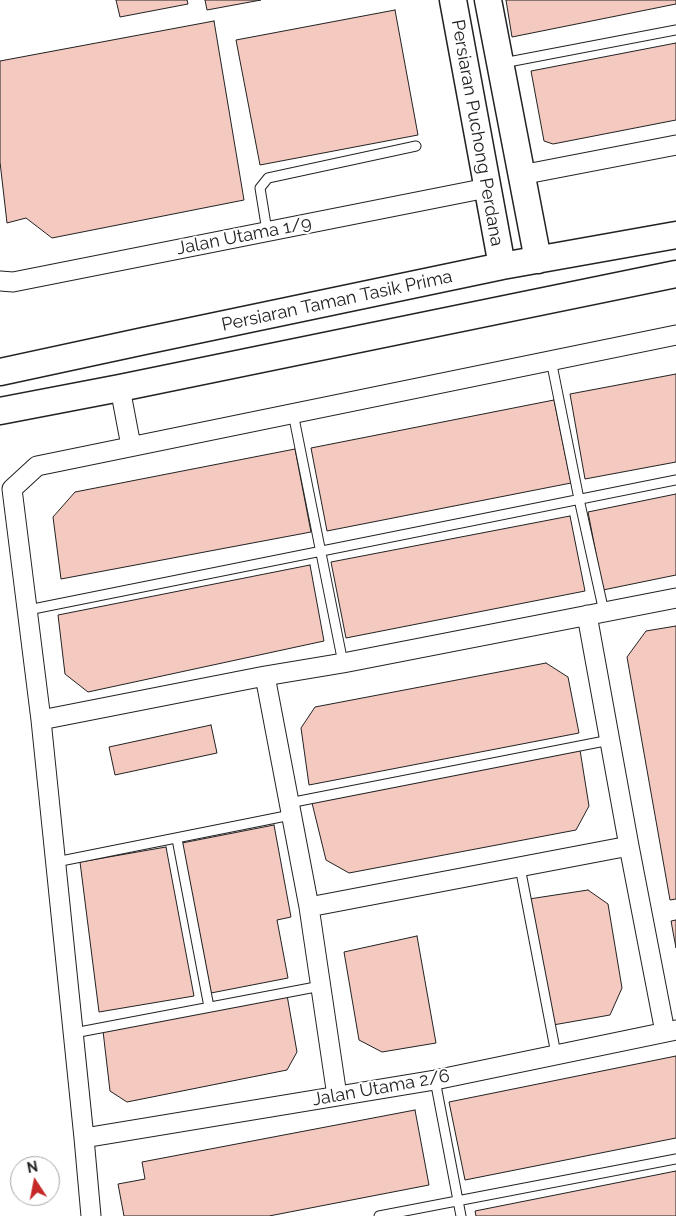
<!DOCTYPE html>
<html>
<head>
<meta charset="utf-8">
<style>
	body { margin:0 }
	#map { position:relative; width:676px; height:1216px; overflow:hidden; background:#fff; font-family:Raleway,sans-serif }
	canvas { display:block }
	.north { position:absolute; left:10px; top:1156px; width:50px; height:50px; box-sizing:border-box; background:#fff; border:1px solid #a7a7a7; border-radius:50%; rotate:349deg; font-size:14px; font-weight:700; line-height:20px; text-align:center; color:#222 }
	.north::after { content:''; display:block; margin:auto; width:18px; height:22px; background:#c62828; clip-path:polygon(50% 0,100% 100%,50% 72%,0 100%) }
</style>
</head>
<body>
<div id="map">
<canvas width="676" height="1216"></canvas>
<div class="north">N</div>
</div>
<script>
const ctx = document.querySelector('canvas').getContext('2d');
ctx.lineJoin = 'round';
function fillPath(path, color) { ctx.fillStyle = color; ctx.fill(path, 'evenodd'); }
const shape = rows => new Path2D(rows.map(r => 'M' + r).join(''));
function strokePath(path, color, width, dash) { ctx.strokeStyle = color; ctx.lineWidth = width; ctx.lineCap = dash ? 'butt' : 'round'; ctx.setLineDash(dash || []); ctx.stroke(path); }
function drawText(font, color, halo, rows, align = 'center') {
  ctx.font = font + ' Raleway,sans-serif'; ctx.lineWidth = 4; ctx.setLineDash([]); ctx.textBaseline = 'middle'; ctx.strokeStyle = halo; ctx.fillStyle = color; for (const [text, x, y, turn = 0] of rows) {
    ctx.save(); ctx.translate(x, y); ctx.rotate((+turn || 0) * Math.PI / 180); ctx.textAlign = isNaN(turn) ? turn : align; if (halo) ctx.strokeText(text, 0, 0); ctx.fillText(text, 0, 0); ctx.restore();
  }
}
const building = shape([
	[116,0,187,0,188,4,120,17,116,0],
	[205,0,261,0,207,10,205,0],
	[506,0,676,0,676,4,512,37,506,0],
	[395,10,418,135,260,165,236,40,395,10],
	[214,21,244,200,52,238,26,218,7,223,0,162,0,61,214,21],
	[676,43,676,120,553,144,544,141,531,71,676,43],
	[676,374,676,462,585,479,570,394,676,374],
	[554,400,571,483,327,531,311,448,554,400],
	[295,449,311,532,61,579,53,517,75,492,295,449],
	[676,494,676,575,603,590,588,512,676,494],
	[570,516,585,591,346,638,331,562,570,516],
	[310,565,324,641,88,692,65,674,58,615,310,565],
	[676,626,676,899,670,900,627,657,646,631,676,626],
	[546,663,568,677,579,733,309,785,301,728,315,707,546,663],
	[211,725,217,753,115,775,109,747,211,725],
	[580,750,589,806,576,830,349,873,326,860,312,803,580,750],
	[274,825,291,917,277,920,288,978,211,993,182,843,274,825],
	[166,847,194,996,99,1012,80,862,166,847],
	[588,890,608,904,622,988,610,1015,553,1025,529,899,588,890],
	[676,920,676,948,671,921,676,920],
	[417,936,436,1043,382,1052,359,1040,344,952,417,936],
	[287,995,297,1052,287,1070,127,1102,110,1091,103,1031,287,995],
	[676,1056,676,1138,465,1180,449,1102,676,1056],
	[415,1110,429,1185,269,1216,124,1216,118,1184,145,1179,142,1162,415,1110],
	[676,1171,676,1216,476,1216,475,1211,676,1171]
]);
fillPath(building, '#f3c9c0');
strokePath(building, '#222', 1);
const lane = shape([
	[503,63,676,30],
	[267,231,260,188,268,178,416,146],
	[551,360,579,499,604,612],
	[293,413,343,663],
	[28,610,676,480],
	[289,803,610,740],
	[177,839,209,1007],
	[56,862,291,815],
	[520,867,556,1054],
	[74,1033,321,986],
	[435,1080,461,1216],
	[379,1216,676,1159]
]);
const street = shape([
	[521,175,676,145],
	[0,281,13,282,487,188],
	[120,388,131,446],
	[587,615,629,846,665,1032],
	[265,676,309,907,337,1096],
	[41,720,265,676,343,663,676,598],
	[309,907,629,846],
	[84,1138,435,1080,676,1030],
	[91,1216,84,1138,41,720,12,489,37,466,676,335]
]);
const secondary = shape([
	[453,0,502,266],
	[488,0,538,260],
	[0,372,144,341,502,266,676,235],
	[0,411,120,388,676,274]
]);
strokePath(lane, '#222', 11);
strokePath(street, '#222', 21);
strokePath(secondary, '#222', 29);
strokePath(lane, '#fff', 9);
strokePath(street, '#fff', 19);
strokePath(secondary, '#fff', 26);
drawText('18px', '#222', '#fff', [
	["Persiaran Puchong Perdana",477,133,80],
	["Jalan Utama 1/9",244,236,-11],
	["Persiaran Taman Tasik Prima",337,301,-12],
	["Jalan Utama 2/6",381,1088,-10]
]);
</script>
</body>
</html>
